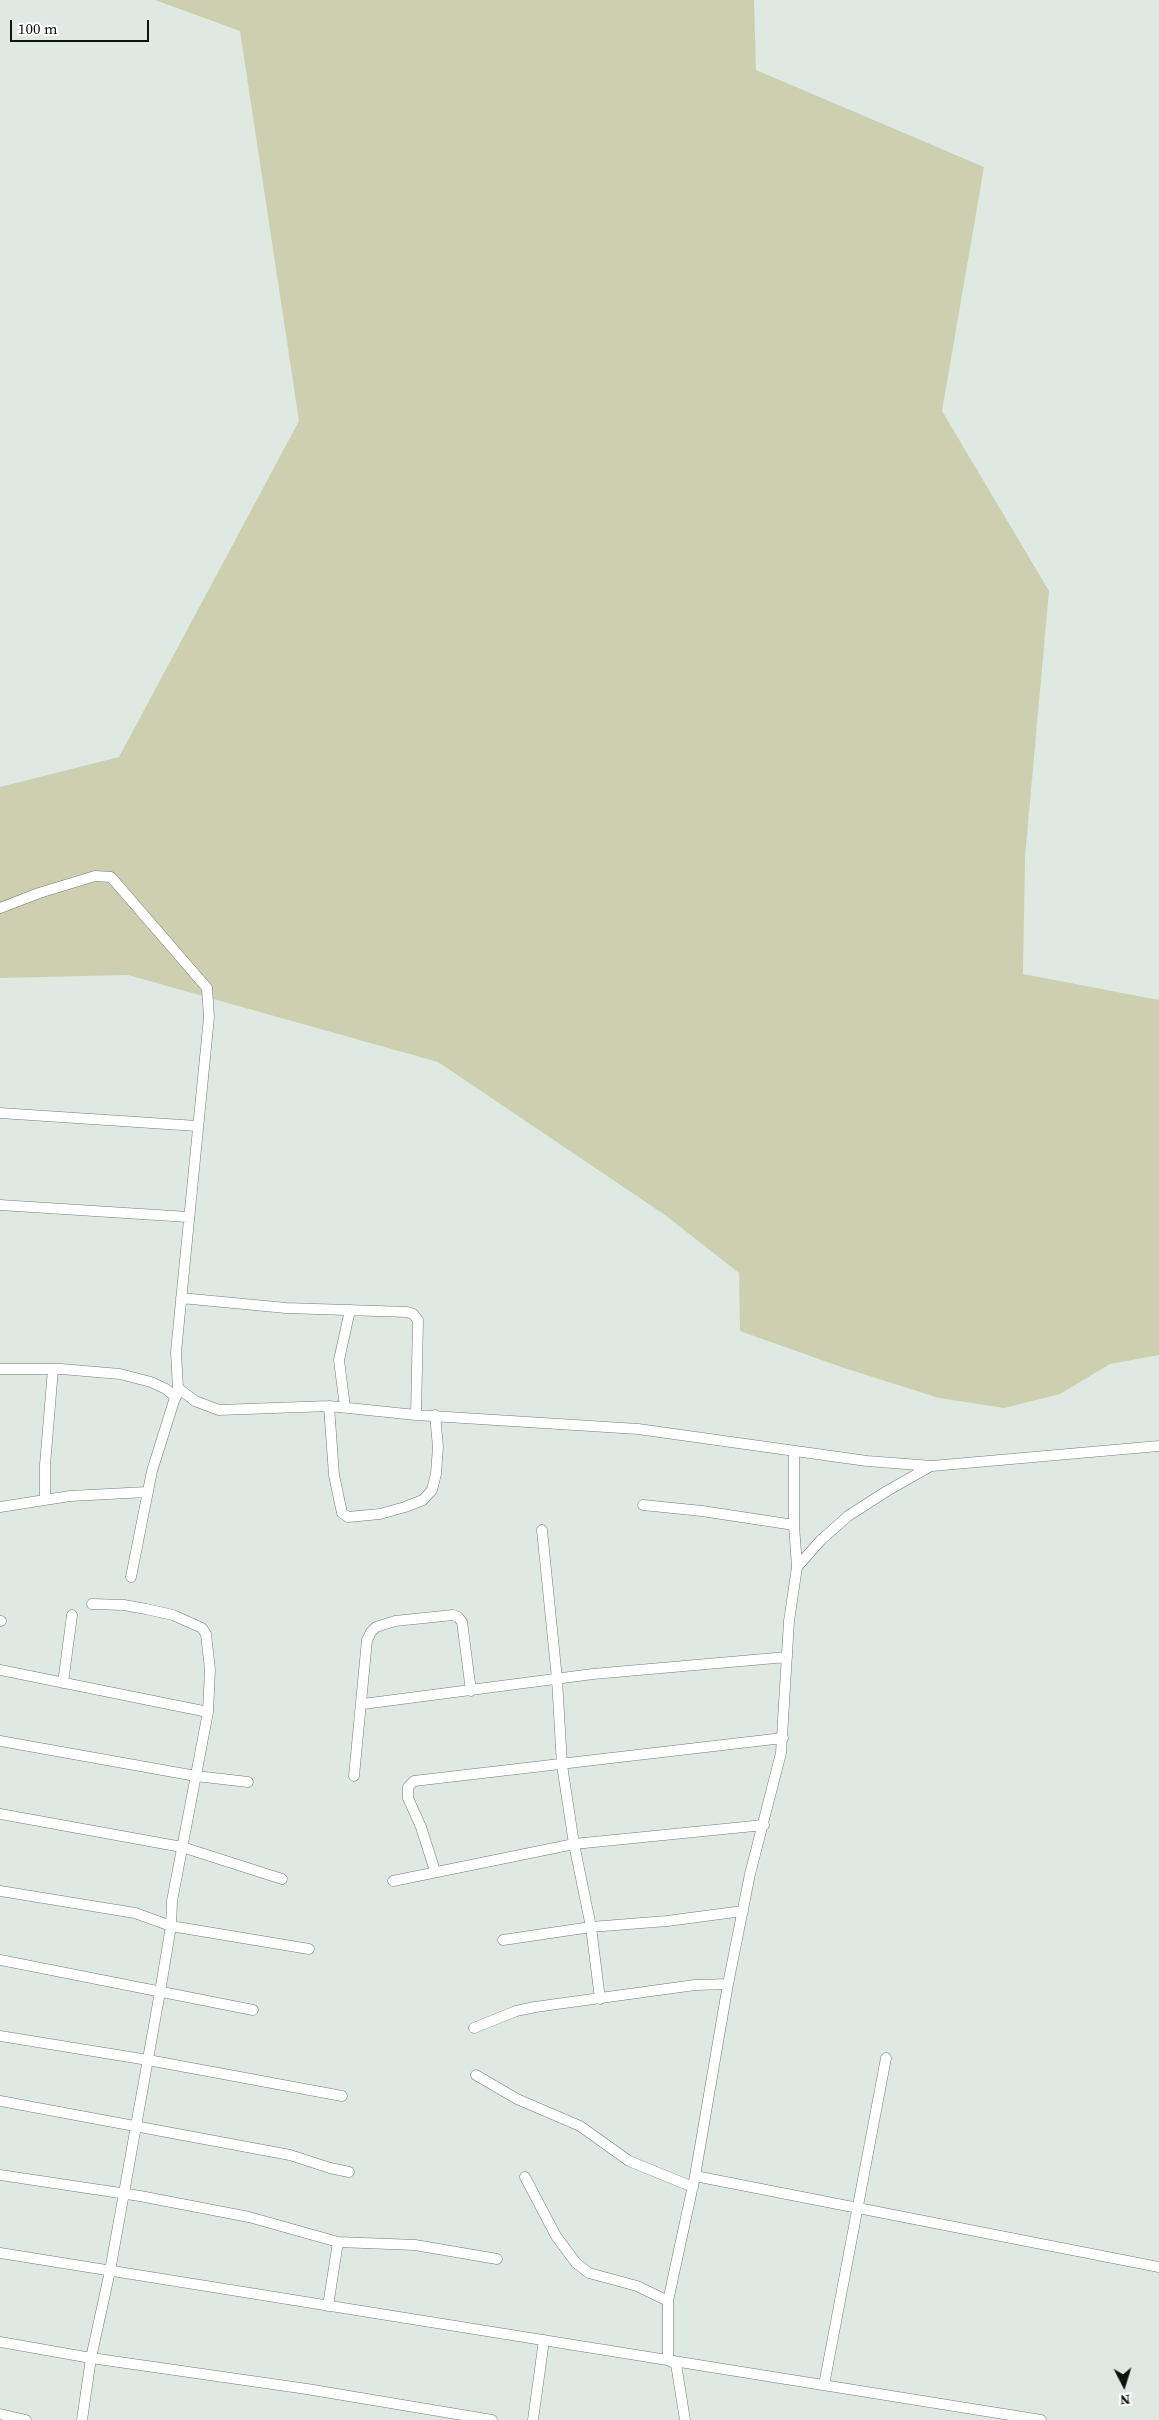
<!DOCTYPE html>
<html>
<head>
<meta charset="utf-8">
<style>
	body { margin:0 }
	#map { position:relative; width:1159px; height:2420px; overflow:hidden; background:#dee9e1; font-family:"Source Serif 4",serif }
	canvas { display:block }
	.north { position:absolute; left:1099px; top:2360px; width:50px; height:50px; -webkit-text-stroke:4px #fff; paint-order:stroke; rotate:175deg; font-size:14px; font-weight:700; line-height:20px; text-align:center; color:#0f1310 }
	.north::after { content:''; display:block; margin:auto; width:18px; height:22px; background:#0f1310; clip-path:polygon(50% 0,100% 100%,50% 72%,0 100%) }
	.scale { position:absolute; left:10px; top:20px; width:139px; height:22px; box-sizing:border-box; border:2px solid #0f1310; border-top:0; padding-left:6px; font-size:15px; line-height:18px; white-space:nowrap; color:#0f1310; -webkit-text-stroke:4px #fff; paint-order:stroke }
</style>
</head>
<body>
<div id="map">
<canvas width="1159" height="2420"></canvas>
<div class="north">N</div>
<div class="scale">100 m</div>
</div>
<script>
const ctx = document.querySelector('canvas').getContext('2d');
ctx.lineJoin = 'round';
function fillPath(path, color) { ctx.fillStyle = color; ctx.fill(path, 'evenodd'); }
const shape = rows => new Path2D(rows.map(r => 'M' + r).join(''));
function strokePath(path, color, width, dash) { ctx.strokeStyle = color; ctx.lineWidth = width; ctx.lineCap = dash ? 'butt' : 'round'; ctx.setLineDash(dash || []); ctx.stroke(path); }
fillPath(shape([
	[155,0,754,0,756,70,984,167,942,411,1049,591,1025,857,1023,974,1159,1000,1159,1355,1110,1364,1060,1394,1004,1408,939,1398,844,1368,740,1331,739,1273,665,1215,438,1062,128,975,0,978,0,787,119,757,299,421,240,31]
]), '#ccd0b1');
const minor = shape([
	[0,908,39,893,95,876,111,877,207,988,209,1017,176,1352,178,1388,195,1401,219,1410,329,1406,416,1415,638,1429,867,1461,932,1466,1159,1446],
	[0,1113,197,1126],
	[0,1205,188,1217],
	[181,1298,286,1308,407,1312,413,1314,418,1320,416,1415],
	[0,1369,61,1369,120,1374,151,1382,166,1389,176,1397],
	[329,1406,334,1475,342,1513,348,1517,380,1514,405,1507,423,1500,432,1490,436,1474,438,1447,435,1415],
	[345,1407,339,1360,350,1310],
	[794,1451,794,1525,797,1567],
	[45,1500,45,1465,53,1369],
	[643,1505,702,1511,794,1525],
	[0,1507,70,1496,147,1492],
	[542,1530,557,1679,562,1765,574,1844,591,1927,600,1999],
	[131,1577,152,1471,178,1388],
	[0,1621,1,1621],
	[0,1670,208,1712],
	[63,1683,72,1615],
	[363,1704,593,1674,787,1657],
	[0,1741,196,1776,248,1782],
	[354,1776,367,1640,371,1632,376,1627,395,1621,453,1615,458,1617,462,1622,471,1691],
	[0,1814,182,1847,282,1879],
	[435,1871,421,1827,408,1798,408,1787,414,1781,783,1738],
	[393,1881,574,1844,764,1825],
	[0,1891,135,1913,171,1926,309,1949],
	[503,1940,591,1927,667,1921,743,1911],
	[0,1960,253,2010],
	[474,2028,516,2011,535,2007,695,1985,728,1984],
	[0,2036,148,2060,342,2096],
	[476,2075,517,2099,580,2126,629,2161,693,2187],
	[0,2101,290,2155,330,2168,349,2172],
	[0,2175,140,2196,249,2217,338,2242,328,2306],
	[695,2176,1159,2267],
	[525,2177,556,2236,576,2263,589,2273,637,2286,668,2301],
	[338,2242,415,2245,497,2259],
	[0,2253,1041,2420],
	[0,2342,91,2358,307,2389,492,2420],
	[824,2385,886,2058],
	[0,2414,26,2420],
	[82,2420,91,2358,110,2271,160,1992,171,1926,172,1901,208,1712,210,1670,206,1634,202,1628,173,1615,146,1609,124,1605,92,1604],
	[533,2420,544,2340],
	[685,2420,676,2364,668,2360,668,2301,695,2176,728,1984,750,1874,781,1753,789,1621,797,1567,821,1540,848,1516,887,1491,931,1466]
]);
strokePath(minor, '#737d76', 11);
strokePath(minor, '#fff', 10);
</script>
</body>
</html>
